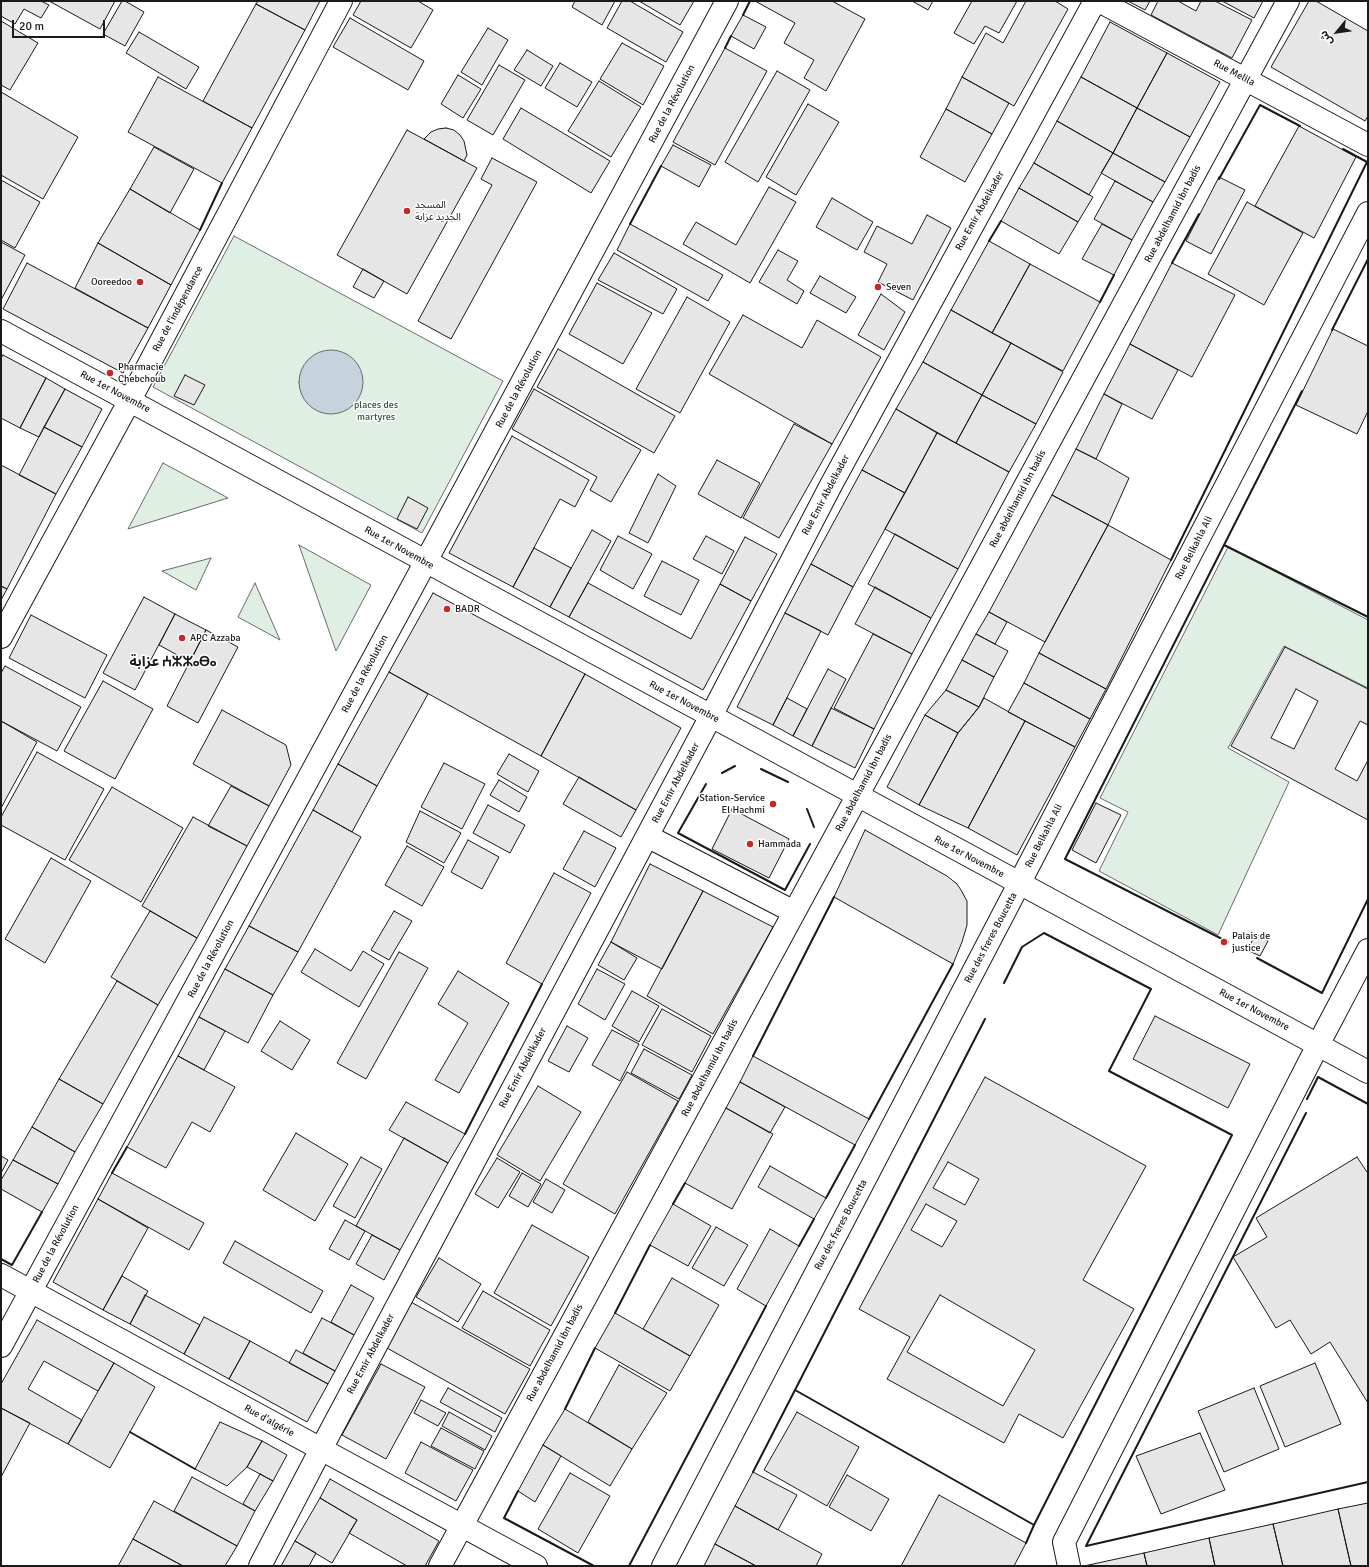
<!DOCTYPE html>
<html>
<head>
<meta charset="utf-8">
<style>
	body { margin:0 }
	#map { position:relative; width:1369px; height:1567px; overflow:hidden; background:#fff; font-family:Signika,"Noto Sans Arabic",sans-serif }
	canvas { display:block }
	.frame { position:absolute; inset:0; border:2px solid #1a1a1a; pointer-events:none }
	.north { position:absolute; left:1317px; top:12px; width:40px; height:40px; -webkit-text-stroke:3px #fff; paint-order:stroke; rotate:241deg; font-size:11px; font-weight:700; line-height:16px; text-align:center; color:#1a1a1a }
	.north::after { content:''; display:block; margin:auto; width:14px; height:18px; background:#1a1a1a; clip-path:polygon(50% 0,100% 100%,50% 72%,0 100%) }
	.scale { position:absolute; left:12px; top:20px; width:93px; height:18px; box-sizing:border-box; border:2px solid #1a1a1a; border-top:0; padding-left:5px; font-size:12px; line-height:14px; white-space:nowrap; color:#1a1a1a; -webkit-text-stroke:3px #fff; paint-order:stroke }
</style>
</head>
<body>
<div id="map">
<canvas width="1369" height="1567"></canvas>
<div class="frame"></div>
<div class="north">ش</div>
<div class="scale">20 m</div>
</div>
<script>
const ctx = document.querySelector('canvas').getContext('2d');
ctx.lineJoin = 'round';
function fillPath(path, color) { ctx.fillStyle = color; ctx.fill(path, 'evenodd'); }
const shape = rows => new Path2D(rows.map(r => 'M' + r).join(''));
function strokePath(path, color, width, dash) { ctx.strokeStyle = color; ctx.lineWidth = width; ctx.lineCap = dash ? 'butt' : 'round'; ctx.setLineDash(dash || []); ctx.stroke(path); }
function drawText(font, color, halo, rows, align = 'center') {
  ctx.font = font + ' Signika,"Noto Sans Arabic","Noto Sans Tifinagh",sans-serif'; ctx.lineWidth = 3; ctx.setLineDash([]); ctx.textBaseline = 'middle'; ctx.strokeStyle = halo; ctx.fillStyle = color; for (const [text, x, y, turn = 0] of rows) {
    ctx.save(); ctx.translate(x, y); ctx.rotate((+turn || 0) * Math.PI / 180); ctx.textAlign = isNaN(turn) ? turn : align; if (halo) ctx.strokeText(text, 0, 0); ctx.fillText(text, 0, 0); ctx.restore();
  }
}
const green = shape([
	[234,236,503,381,422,533,153,387,234,236],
	[163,463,228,498,128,529,163,463],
	[299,545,371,585,336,651,299,545],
	[1228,547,1368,620,1368,688,1284,646,1228,748,1289,782,1218,935,1099,871,1128,812,1100,798,1228,547],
	[211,558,196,590,162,571,211,558],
	[255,583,280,640,238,617,255,583]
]);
fillPath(green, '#e0efe3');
strokePath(green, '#6a6a6a', 1);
const water = shape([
	'299 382a32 32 0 1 1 64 0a32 32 0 1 1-64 0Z'
]);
fillPath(water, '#c6d2dc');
strokePath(water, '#6a6a6a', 1);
const building = shape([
	[1,1,41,1,49,5,41,18,24,9,15,24,1,16,1,1],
	[49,1,115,1,100,29,49,1],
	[122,1,125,1,144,12,125,46,103,34,122,1],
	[258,1,320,1,305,30,256,4,258,1],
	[361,1,418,1,433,10,411,48,353,15,361,1],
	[575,1,615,1,602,25,572,7,575,1],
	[622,1,630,1,683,32,666,62,607,28,622,1],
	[639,1,694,1,680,25,639,1],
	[755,1,832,1,865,19,826,91,804,78,814,60,784,43,795,23,755,1],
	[912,1,933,1,928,10,912,1],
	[972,1,1017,1,999,33,985,26,974,44,954,33,972,1],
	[1026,1,1055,1,1068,9,1014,106,962,77,986,33,1003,43,1026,1],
	[1128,1,1150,1,1145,10,1128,1],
	[1158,1,1178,1,1196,11,1201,1,1215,1,1252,20,1232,58,1151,15,1158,1],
	[1222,1,1263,1,1254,18,1222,1],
	[1309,1,1316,1,1368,31,1368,116,1365,121,1271,67,1309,1],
	[256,4,305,30,252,128,203,101,256,4],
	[743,15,766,27,754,49,731,36,743,15],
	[350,18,424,61,408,90,333,47,350,18],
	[1,21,38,43,10,90,1,85,1,21],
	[1110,22,1167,53,1137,108,1081,77,1110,22],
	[488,28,508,40,482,85,461,72,488,28],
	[139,32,199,67,186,89,126,53,139,32],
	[622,43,664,66,643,105,600,79,622,43],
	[725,48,767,71,715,165,673,142,725,48],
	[527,50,553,66,541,86,514,70,527,50],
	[1167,53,1220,82,1190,137,1137,108,1167,53],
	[560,63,592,82,577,107,545,88,560,63],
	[499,65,525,80,493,135,467,120,499,65],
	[777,71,810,90,758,182,725,162,777,71],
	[458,75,481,89,463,118,441,104,458,75],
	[158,77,252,128,222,183,128,132,158,77],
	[962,77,1009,103,992,134,946,109,962,77],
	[1081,77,1137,108,1113,153,1057,121,1081,77],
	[599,81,641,107,611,157,568,131,599,81],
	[1,92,78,137,43,199,1,175,1,92],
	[808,104,839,122,796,195,766,177,808,104],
	[521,108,610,161,591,193,503,139,521,108],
	[1137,108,1190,137,1165,182,1113,153,1137,108],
	[946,109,992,134,965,182,920,157,946,109],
	[1057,121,1113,153,1089,195,1034,163,1057,121],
	[1299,126,1356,157,1314,238,1255,206,1299,126],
	[446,128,454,130,460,135,464,141,467,155,464,161,424,139,431,132,438,129,446,128],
	[407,130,477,168,407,294,337,255,407,130],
	[673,145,711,165,699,187,661,166,673,145],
	[154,147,194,169,170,213,130,189,154,147],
	[1113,153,1165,182,1153,202,1101,173,1113,153],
	[492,158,537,182,451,339,418,321,492,185,481,179,492,158],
	[1034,163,1093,197,1078,222,1019,188,1034,163],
	[1219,177,1245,190,1211,254,1186,241,1219,177],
	[1,180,40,202,15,248,1,240,1,180],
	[1115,181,1153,202,1132,240,1094,219,1115,181],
	[769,187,796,202,750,283,683,244,696,222,736,245,769,187],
	[1019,188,1078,222,1059,254,1001,221,1019,188],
	[130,189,200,230,171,285,98,243,130,189],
	[832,198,873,222,857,250,816,227,832,198],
	[1247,202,1303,233,1264,305,1208,274,1247,202],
	[927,215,951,228,913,300,878,282,887,264,864,252,877,226,912,244,927,215],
	[630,224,723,275,708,301,617,250,630,224],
	[1102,224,1132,240,1114,275,1082,259,1102,224],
	[989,241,1030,264,992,333,951,310,989,241],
	[1,242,25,255,1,300,1,242],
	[98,243,171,285,148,328,75,288,98,243],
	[778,250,798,261,787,280,804,291,797,304,759,282,778,250],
	[614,253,677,289,663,314,598,280,614,253],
	[27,263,148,328,123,373,3,309,27,263],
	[1172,263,1235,295,1192,377,1130,344,1172,263],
	[1030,264,1100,302,1063,371,992,333,1030,264],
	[363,269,384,281,374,298,353,287,363,269],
	[820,276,856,297,846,313,810,293,820,276],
	[597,283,652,313,623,364,569,334,597,283],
	[881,294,905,312,884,350,858,335,881,294],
	[687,297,730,322,680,413,636,389,687,297],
	[951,310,1011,343,982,395,923,362,951,310],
	[743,315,802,348,817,320,881,357,832,444,709,374,743,315],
	[1333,329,1368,346,1368,411,1357,434,1296,405,1333,329],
	[1011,343,1063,372,1036,424,982,395,1011,343],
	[1130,344,1178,370,1152,419,1104,394,1130,344],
	[558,349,675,416,654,453,537,387,558,349],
	[3,355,46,378,20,428,1,418,1,358,3,355],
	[923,362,982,395,956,443,896,409,923,362],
	[185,375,205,385,194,405,174,396,185,375],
	[46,378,65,389,39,437,20,428,46,378],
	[65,389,102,409,82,447,44,427,65,389],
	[534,389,641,450,611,502,590,490,597,477,512,429,534,389],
	[1104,394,1122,404,1096,459,1076,449,1104,394],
	[982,395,1036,424,1009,472,956,443,982,395],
	[896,409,937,433,905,493,862,470,896,409],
	[794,424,832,444,779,538,743,518,794,424],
	[44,427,82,447,56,494,19,475,44,427],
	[937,433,1009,472,958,569,885,529,937,433],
	[512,436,589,480,575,507,560,499,513,587,449,553,512,436],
	[1076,449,1096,459,1129,478,1108,525,1052,495,1076,449],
	[717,460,760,483,741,518,698,494,717,460],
	[1,465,56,494,7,589,1,586,1,465],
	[862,470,905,493,853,587,811,564,862,470],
	[658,474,676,486,648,543,629,533,658,474],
	[1052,495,1108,525,1045,642,989,612,1052,495],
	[408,497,428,508,417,529,397,519,408,497],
	[1108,525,1171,560,1106,689,1039,653,1108,525],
	[592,530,611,541,569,617,550,607,592,530],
	[895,534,958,569,931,618,868,584,895,534],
	[618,536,652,554,633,589,600,570,618,536],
	[706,536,734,551,722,574,693,559,706,536],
	[745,537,777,554,751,601,720,584,745,537],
	[534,548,571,568,550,607,513,587,534,548],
	[662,561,699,580,681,615,644,596,662,561],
	[811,564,853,587,828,635,785,613,811,564],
	[588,583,691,639,720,584,751,601,703,690,569,617,588,583],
	[1,586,7,589,1,600,1,586],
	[875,587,931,618,912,654,855,624,875,587],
	[433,593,585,674,541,756,389,672,433,593],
	[144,597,175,614,135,690,103,673,144,597],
	[989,612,1007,622,995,644,976,634,989,612],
	[785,613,821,631,773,725,737,707,785,613],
	[175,614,206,630,190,662,159,645,175,614],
	[31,615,107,655,85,698,9,658,31,615],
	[206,630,238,647,198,723,167,706,206,630],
	[873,634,912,654,874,729,834,708,873,634],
	[976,634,1008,651,994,677,962,660,976,634],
	[1285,647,1368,689,1368,725,1360,721,1335,769,1357,781,1368,760,1368,820,1231,746,1285,647],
	[1296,689,1318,701,1294,749,1271,738,1296,689],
	[1039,653,1106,689,1090,719,1024,683,1039,653],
	[962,660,994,677,979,707,946,690,962,660],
	[5,666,81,707,57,751,1,721,1,673,5,666],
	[828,669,846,679,812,746,793,736,828,669],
	[389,672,428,694,377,786,338,764,389,672],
	[585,674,681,728,636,810,541,756,585,674],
	[103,681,153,709,115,779,64,751,103,681],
	[1024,683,1090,719,1075,747,1008,712,1024,683],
	[946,690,979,707,958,733,925,715,946,690],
	[787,698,807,709,793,736,773,725,787,698],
	[984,698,1025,721,968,828,919,805,958,733,979,707,984,698],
	[831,708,874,729,855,768,812,746,831,708],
	[222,710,286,745,291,765,269,806,193,764,222,710],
	[925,715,958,733,919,805,887,787,925,715],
	[1,721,37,742,1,808,1,721],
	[1025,721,1075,747,1017,855,968,828,1025,721],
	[37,752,104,789,65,860,1,825,1,817,37,752],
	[509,754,539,771,528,792,497,774,509,754],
	[444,763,485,784,462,829,421,807,444,763],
	[338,764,377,786,352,832,313,810,338,764],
	[579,777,636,810,621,837,563,804,579,777],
	[499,780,527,797,519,812,490,795,499,780],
	[231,786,269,806,247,846,208,826,231,786],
	[112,787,183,828,141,902,69,860,112,787],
	[1096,803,1121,815,1096,863,1072,850,1096,803],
	[488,805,525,825,510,853,473,833,488,805],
	[732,809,789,839,769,878,712,849,732,809],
	[313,810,361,837,298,952,249,926,313,810],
	[420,811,461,833,444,863,406,842,420,811],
	[193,817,247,846,197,938,142,906,193,817],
	[865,830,947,876,957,884,961,890,967,901,967,925,962,942,953,964,834,897,865,830],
	[584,831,616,848,595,887,563,869,584,831],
	[468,840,499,857,482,889,451,872,468,840],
	[407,846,444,867,422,906,385,885,407,846],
	[51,858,91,881,45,963,5,939,51,858],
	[650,864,703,891,662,969,611,942,650,864],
	[554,873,591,893,542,984,506,963,554,873],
	[703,891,773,927,713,1034,647,996,703,891],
	[150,911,197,938,158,1005,111,977,150,911],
	[394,911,412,921,389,960,371,950,394,911],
	[249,926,298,952,273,995,225,969,249,926],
	[1256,934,1268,941,1260,956,1247,950,1256,934],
	[611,942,637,958,624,980,598,965,611,942],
	[315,949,351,971,363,951,384,964,359,1007,301,972,315,949],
	[399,952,428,968,366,1079,337,1063,399,952],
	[225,969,273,995,248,1043,199,1017,225,969],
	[597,969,625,984,605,1020,578,1004,597,969],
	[458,971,509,1003,459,1093,435,1080,468,1023,438,1004,458,971],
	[117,981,158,1005,103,1104,59,1079,117,981],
	[632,991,659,1006,639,1042,612,1026,632,991],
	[662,1009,711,1036,692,1072,642,1045,662,1009],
	[1155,1016,1250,1064,1228,1108,1133,1059,1155,1016],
	[199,1017,225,1031,204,1070,178,1056,199,1017],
	[280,1021,310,1040,292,1070,261,1051,280,1021],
	[567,1026,588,1038,569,1072,548,1061,567,1026],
	[612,1030,639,1044,620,1081,592,1065,612,1030],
	[644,1049,692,1075,679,1099,631,1073,644,1049],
	[178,1056,235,1087,210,1132,192,1122,166,1168,127,1147,178,1056],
	[753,1056,869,1119,855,1145,740,1082,753,1056],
	[627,1072,678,1101,615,1214,563,1184,627,1072],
	[985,1077,1146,1166,1083,1280,1134,1309,1063,1438,1019,1414,1004,1443,887,1379,910,1337,859,1309,985,1077],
	[948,1162,979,1179,965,1205,933,1188,948,1162],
	[926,1204,957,1221,942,1247,911,1230,926,1204],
	[940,1295,1035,1350,1003,1406,907,1352,940,1295],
	[59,1079,103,1104,75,1152,32,1127,59,1079],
	[740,1082,785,1107,770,1133,726,1108,740,1082],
	[538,1086,581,1112,540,1181,497,1155,538,1086],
	[406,1102,465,1134,448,1163,389,1130,406,1102],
	[726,1108,773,1134,732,1209,685,1183,726,1108],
	[32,1127,75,1152,58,1184,13,1160,32,1127],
	[296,1133,348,1164,315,1221,263,1190,296,1133],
	[404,1138,448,1163,400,1250,356,1226,404,1138],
	[1,1156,8,1160,1,1173,1,1156],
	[361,1157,382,1169,355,1218,333,1206,361,1157],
	[1357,1157,1367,1172,1368,1172,1368,1403,1330,1342,1311,1354,1290,1320,1276,1328,1233,1257,1267,1237,1256,1218,1357,1157],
	[497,1158,520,1172,498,1208,475,1194,497,1158],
	[13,1160,58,1184,42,1212,1,1189,1,1180,13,1160],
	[770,1166,826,1198,814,1219,758,1187,770,1166],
	[112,1173,204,1223,189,1250,98,1199,112,1173],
	[522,1173,541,1184,528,1207,509,1196,522,1173],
	[546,1179,565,1190,552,1213,533,1202,546,1179],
	[98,1199,148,1228,103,1310,53,1282,98,1199],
	[673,1204,711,1226,688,1266,650,1245,673,1204],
	[345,1220,365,1231,349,1260,329,1249,345,1220],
	[532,1225,589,1257,551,1326,494,1293,532,1225],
	[716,1227,748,1245,724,1286,692,1268,716,1227],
	[770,1229,799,1246,766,1306,737,1289,770,1229],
	[372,1235,400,1250,384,1280,356,1264,372,1235],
	[235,1241,323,1291,311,1313,223,1263,235,1241],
	[439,1258,481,1284,458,1322,416,1297,439,1258],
	[122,1276,148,1291,130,1324,103,1310,122,1276],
	[672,1278,719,1305,690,1356,643,1329,672,1278],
	[351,1285,374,1298,354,1335,331,1322,351,1285],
	[483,1291,550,1330,530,1366,462,1328,483,1291],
	[145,1295,200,1325,184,1354,130,1324,145,1295],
	[411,1302,530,1369,505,1414,387,1348,411,1302],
	[615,1313,690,1356,670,1391,595,1348,615,1313],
	[204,1317,250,1341,229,1379,184,1354,204,1317],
	[322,1318,354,1335,335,1371,303,1353,322,1318],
	[37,1320,114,1363,98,1391,44,1361,28,1389,82,1420,68,1444,1,1408,1,1384,37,1320],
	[250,1341,328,1384,307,1422,229,1379,250,1341],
	[296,1350,335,1371,328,1384,289,1363,296,1350],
	[114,1363,155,1387,110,1468,68,1444,114,1363],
	[1315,1363,1341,1424,1285,1447,1260,1386,1315,1363],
	[381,1364,425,1387,386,1459,342,1435,381,1364],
	[619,1365,667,1393,632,1449,588,1422,619,1365],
	[448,1388,502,1418,495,1432,440,1402,448,1388],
	[1254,1388,1279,1449,1224,1472,1198,1411,1254,1388],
	[421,1400,446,1413,438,1426,414,1413,421,1400],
	[1,1408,30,1423,1,1477,1,1408],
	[565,1409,632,1449,610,1486,543,1445,565,1409],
	[449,1412,492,1436,485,1450,442,1426,449,1412],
	[797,1412,859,1447,827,1506,764,1470,797,1412],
	[220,1422,262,1441,247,1467,227,1486,195,1469,220,1422],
	[441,1428,484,1451,475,1469,431,1446,441,1428],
	[1200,1433,1225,1490,1161,1514,1136,1456,1200,1433],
	[262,1441,287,1455,273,1481,247,1467,262,1441],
	[421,1442,473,1470,456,1501,405,1473,421,1442],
	[543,1445,561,1456,535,1502,518,1491,543,1445],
	[753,1472,797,1495,778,1530,735,1506,753,1472],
	[570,1473,610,1496,578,1553,538,1529,570,1473],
	[260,1474,273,1481,255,1511,243,1504,260,1474],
	[847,1475,889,1499,871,1531,829,1507,847,1475],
	[192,1477,255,1511,237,1546,174,1511,192,1477],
	[330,1479,439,1541,425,1566,407,1566,349,1533,357,1520,320,1498,330,1479],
	[939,1495,1026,1543,1014,1566,901,1566,939,1495],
	[320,1498,357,1520,332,1563,295,1541,320,1498],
	[154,1501,237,1546,225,1566,183,1566,133,1539,154,1501],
	[1368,1503,1368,1566,1351,1566,1338,1509,1368,1503],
	[735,1506,822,1554,816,1566,756,1566,715,1544,735,1506],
	[1338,1509,1351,1566,1283,1566,1273,1524,1338,1509],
	[1273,1524,1283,1566,1215,1566,1209,1538,1273,1524],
	[1209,1538,1215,1566,1147,1566,1144,1553,1209,1538],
	[133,1539,183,1566,118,1566,133,1539],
	[295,1541,316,1553,309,1566,281,1566,295,1541],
	[715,1544,756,1566,704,1566,715,1544],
	[1144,1553,1147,1566,1084,1566,1144,1553]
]);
fillPath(building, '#e6e6e6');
strokePath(building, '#1a1a1a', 1);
const minor = shape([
	[1099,1,1368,145],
	[1,637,130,400,341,1],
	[647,836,794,912],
	[1019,884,1368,213],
	[1,1275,536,1566],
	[1,1346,411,589,727,1],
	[260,1566,321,1449,711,716,831,485,1095,1],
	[440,1566,1288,1],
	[1069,1566,1064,1542,1318,1045,1368,950]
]);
const primary = shape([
	[1,331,1368,1072],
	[663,1566,1019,884]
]);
strokePath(minor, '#1a1a1a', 24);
strokePath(primary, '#1a1a1a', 24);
strokePath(minor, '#fff', 22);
strokePath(primary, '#fff', 22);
strokePath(shape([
	[743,15,750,1],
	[725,48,731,36],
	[1219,179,1260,105,1300,126],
	[630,224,661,166],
	[200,230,222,183],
	[989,241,1001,221],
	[1172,263,1199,214],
	[1100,302,1114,275],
	[1332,330,1368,259],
	[1224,545,1368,617],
	[1171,560,1367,162,1343,149],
	[761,769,788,782],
	[722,773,735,766],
	[706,784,678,833,785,890,810,844],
	[807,809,814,827],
	[1228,942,1065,859,1302,391],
	[1257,958,1322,993,1368,899],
	[985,1019,795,1390,1034,1525,1232,1135,1109,1071,1151,989,1044,933,1022,947,1004,983],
	[753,1056,834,897],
	[1307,1099,1318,1077,1368,1104],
	[1306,1113,1086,1546,1368,1482],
	[869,1119,953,964],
	[465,1134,542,984],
	[112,1173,127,1147],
	[826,1198,855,1145],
	[673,1204,685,1183],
	[799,1246,814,1219],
	[1,1259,12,1265,42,1212],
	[615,1313,650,1245],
	[565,1409,595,1348],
	[130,1432,195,1469],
	[753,1472,795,1390],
	[518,1491,504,1518,594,1566],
	[1026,1543,1034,1525],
	[629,1566,766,1306]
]), '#1a1a1a', 2);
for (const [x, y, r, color] of [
	[407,211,4,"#c62828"],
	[140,282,4,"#c62828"],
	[878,287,4,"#c62828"],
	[110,373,4,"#c62828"],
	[447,609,4,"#c62828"],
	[182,638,4,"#c62828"],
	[773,804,4,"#c62828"],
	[750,844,4,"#c62828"],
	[1224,942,4,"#c62828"]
]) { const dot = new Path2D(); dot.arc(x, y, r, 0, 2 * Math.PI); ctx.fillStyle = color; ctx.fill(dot); strokePath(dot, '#fff', 1.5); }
drawText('10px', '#1a1a1a', '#fff', [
	["Rue Melila",1234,73,28],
	["Rue de la Révolution",672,104,-62],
	["Rue Emir Abdelkader",980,211,-61],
	["Rue abdelhamid ibn badis",1173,214,-62],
	["Rue de l'indépendance",178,309,-62],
	["Rue de la Révolution",519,389,-62],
	["Rue 1er Novembre",115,392,28],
	["Rue Emir Abdelkader",826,495,-62],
	["Rue abdelhamid ibn badis",1018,499,-62],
	["Rue 1er Novembre",399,548,29],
	["Rue Belkahla Ali",1194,548,-63],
	["Rue de la Révolution",365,674,-62],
	["Rue 1er Novembre",684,702,28],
	["Rue Emir Abdelkader",676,783,-62],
	["Rue abdelhamid ibn badis",864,783,-62],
	["Rue Belkahla Ali",1044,836,-63],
	["Rue 1er Novembre",969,857,28],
	["Rue des freres Boucetta",991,938,-62],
	["Rue de la Révolution",211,959,-62],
	["Rue 1er Novembre",1254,1010,28],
	["Rue Emir Abdelkader",523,1068,-62],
	["Rue abdelhamid ibn badis",710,1068,-62],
	["Rue des freres Boucetta",841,1225,-62],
	["Rue de la Révolution",56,1244,-62],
	["Rue abdelhamid ibn badis",555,1353,-62],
	["Rue Emir Abdelkader",371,1354,-62],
	["Rue d'algérie",269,1421,29]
]);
drawText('10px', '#1a1a1a', '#fff', [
	["المسجد",415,205],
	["الجديد عزابة",415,217],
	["Ooreedoo",132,282,"right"],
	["Seven",886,287],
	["Pharmacie",118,367],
	["Chebchoub",118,379],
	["BADR",455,609],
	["APC Azzaba",190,638],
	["Station-Service",765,798,"right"],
	["El Hachmi",765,810,"right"],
	["Hammada",758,844],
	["Palais de",1232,936],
	["justice",1232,948]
], 'left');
drawText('10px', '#2b5a34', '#fff', [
	["places des",376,405],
	["martyres",376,417]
]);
drawText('bold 14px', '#1a1a1a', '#fff', [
	["عزابة ⵄⵣⵣⴰⴱⴰ",173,662]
]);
</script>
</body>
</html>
